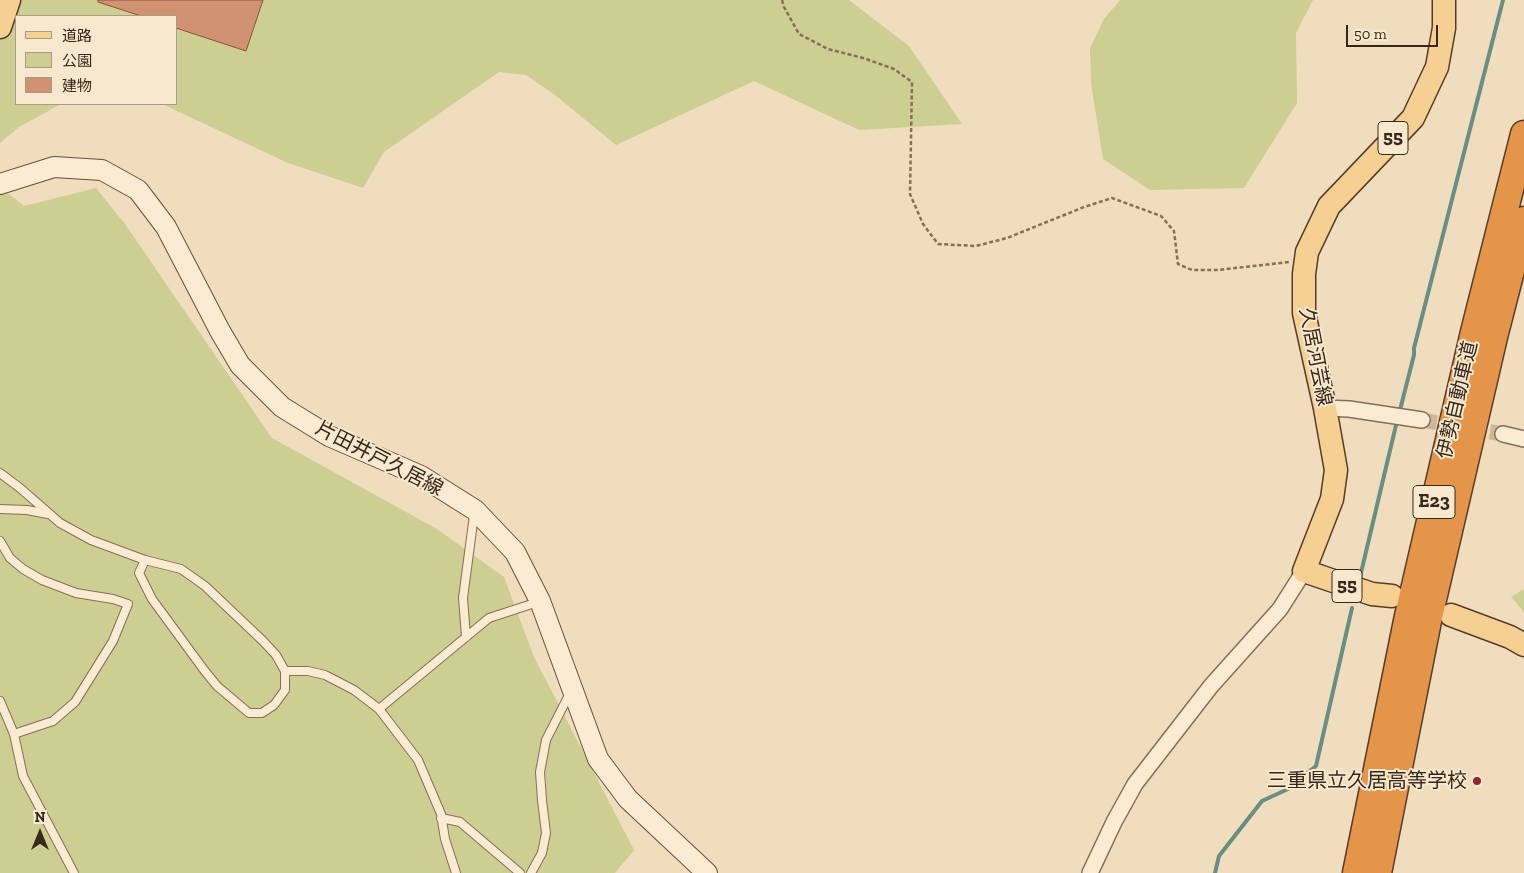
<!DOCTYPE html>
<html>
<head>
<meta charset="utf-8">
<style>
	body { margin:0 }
	#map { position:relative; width:1524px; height:873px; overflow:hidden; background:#f0ddbe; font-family:"Zilla Slab","Noto Sans JP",serif }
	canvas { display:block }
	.legend { position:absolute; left:15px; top:15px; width:162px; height:90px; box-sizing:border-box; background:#f7e8ce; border:1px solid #ab9b86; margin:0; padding:6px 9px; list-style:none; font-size:15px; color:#38271b }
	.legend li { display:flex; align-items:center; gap:10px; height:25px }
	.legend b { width:25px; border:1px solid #ab9b86 }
	.north { position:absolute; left:15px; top:808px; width:50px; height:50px; -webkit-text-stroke:4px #f7e8ce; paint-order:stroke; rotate:0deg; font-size:14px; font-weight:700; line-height:20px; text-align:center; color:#38271b }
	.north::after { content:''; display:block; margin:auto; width:18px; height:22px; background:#38271b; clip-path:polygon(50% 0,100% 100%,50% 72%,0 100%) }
	.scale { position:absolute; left:1346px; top:25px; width:92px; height:22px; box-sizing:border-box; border:2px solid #38271b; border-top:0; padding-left:6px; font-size:15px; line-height:18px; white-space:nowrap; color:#38271b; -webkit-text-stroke:4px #f7e8ce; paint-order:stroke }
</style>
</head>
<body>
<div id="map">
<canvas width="1524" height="873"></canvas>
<ul class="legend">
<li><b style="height:6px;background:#f6d093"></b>道路</li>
<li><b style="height:14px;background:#ccce92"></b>公園</li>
<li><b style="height:14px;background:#d09272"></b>建物</li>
</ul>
<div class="north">N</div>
<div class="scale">50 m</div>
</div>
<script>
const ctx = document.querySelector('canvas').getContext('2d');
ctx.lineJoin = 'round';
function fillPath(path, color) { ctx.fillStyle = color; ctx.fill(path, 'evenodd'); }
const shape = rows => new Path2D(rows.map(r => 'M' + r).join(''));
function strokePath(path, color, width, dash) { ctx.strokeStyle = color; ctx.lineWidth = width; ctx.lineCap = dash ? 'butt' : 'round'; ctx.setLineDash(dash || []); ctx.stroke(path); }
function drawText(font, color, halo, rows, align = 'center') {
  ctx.font = font + ' "Zilla Slab","Noto Sans JP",serif'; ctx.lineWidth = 4; ctx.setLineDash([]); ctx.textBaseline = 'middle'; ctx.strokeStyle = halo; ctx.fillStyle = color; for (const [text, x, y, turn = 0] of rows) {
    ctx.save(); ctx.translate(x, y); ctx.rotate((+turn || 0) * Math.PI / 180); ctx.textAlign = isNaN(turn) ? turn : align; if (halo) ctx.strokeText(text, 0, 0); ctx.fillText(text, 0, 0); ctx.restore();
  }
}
fillPath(shape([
	[0,0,849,0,909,46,962,124,859,130,754,81,616,145,555,95,526,75,499,72,384,152,363,188,288,163,162,104,176,104,176,16,16,16,16,104,61,104,19,127,0,143],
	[1120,0,1313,0,1296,33,1297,103,1244,188,1150,190,1103,159,1091,83,1090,48,1104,19],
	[0,187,24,206,96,188,125,224,272,438,437,529,504,577,534,657,634,850,615,873,0,873],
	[1524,589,1524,612,1511,597]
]), '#ccce92');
strokePath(shape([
	[1399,414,1414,355,1414,348,1503,0],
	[1360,577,1397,421],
	[1215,873,1219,856,1262,801,1288,789,1316,766,1352,608]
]), '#698f83', 4);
const building = shape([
	[98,0,263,0,246,51,176,28,176,16,141,16,98,2,98,0]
]);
fillPath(building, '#d09272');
strokePath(building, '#89543b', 1);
strokePath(shape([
	[1422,420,1503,434]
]), '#cbb99d', 15, [15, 8]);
const lane = shape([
	[0,473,20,488,60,523,91,540,145,560,181,569,205,586,263,641,276,655,285,671,285,690,274,705,262,713,249,713,217,686,204,670,152,599,139,573,145,560],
	[0,509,27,510,48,514],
	[0,541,10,558,23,569,42,580,76,593,113,599,128,604,113,641,75,702,53,721,14,734],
	[466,637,463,598,474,515],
	[285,671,308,671,325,675,354,690,379,709,418,760,441,814,445,839,456,873],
	[0,701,14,734,23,776,74,873],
	[379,709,489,618,538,602],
	[441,818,460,822,520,873],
	[531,873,542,853,546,833,542,800,540,772,546,740,570,693]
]);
const street = shape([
	[1325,408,1349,409,1422,420],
	[1503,434,1524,439],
	[1090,873,1114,822,1135,784,1211,686,1280,609,1304,571]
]);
const secondary = shape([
	[0,184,54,167,102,170,138,190,166,227,220,331,240,365,282,407,329,436,421,476,475,510,515,552,540,601,598,759,628,799,707,873]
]);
const primary = shape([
	[0,27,9,0],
	[1392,596,1372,594,1304,571,1332,499,1336,470,1325,408,1304,313,1304,274,1307,252,1329,206,1413,118,1437,67,1444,28,1444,0],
	[1451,615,1510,637,1524,645]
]);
const highway = shape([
	[1356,873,1408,616,1474,332,1524,134],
	[1378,873,1428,621,1494,337,1524,220]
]);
strokePath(lane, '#896d56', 10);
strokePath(street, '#896d56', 18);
strokePath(secondary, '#6b4e39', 22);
strokePath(primary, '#563c2b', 25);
strokePath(highway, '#563c2b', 29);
strokePath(shape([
	[782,0,784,7,799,34,828,49,863,58,894,69,912,82,910,194,923,224,938,244,976,246,1007,238,1084,207,1112,198,1161,216,1174,231,1178,264,1192,270,1218,270,1289,262]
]), '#896d56', 2.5, [4, 2.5]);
strokePath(lane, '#faebd2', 8);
strokePath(street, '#faebd2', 15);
strokePath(secondary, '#faebd2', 20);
strokePath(primary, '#f6d093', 22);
strokePath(highway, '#e59549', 26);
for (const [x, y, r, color] of [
	[1477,781,5,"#9b232d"]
]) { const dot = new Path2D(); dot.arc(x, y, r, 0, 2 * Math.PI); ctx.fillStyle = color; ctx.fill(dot); strokePath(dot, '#f7e8ce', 2); }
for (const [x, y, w] of [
	[1393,138,30],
	[1434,502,42],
	[1347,586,30]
]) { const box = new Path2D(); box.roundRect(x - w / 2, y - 16.5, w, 33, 4); ctx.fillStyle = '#f7e8ce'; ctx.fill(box); strokePath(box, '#38271b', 1); }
drawText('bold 19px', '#38271b', null, [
	["55",1393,138],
	["E23",1434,502],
	["55",1347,586]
]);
drawText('20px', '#38271b', '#f7e8ce', [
	["久居河芸線",1315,357,79],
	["伊勢自動車道",1458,400,-77],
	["片田井戸久居線",379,459,27]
]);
drawText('20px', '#38271b', '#f7e8ce', [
	["三重県立久居高等学校",1467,781]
], 'right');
</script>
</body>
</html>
